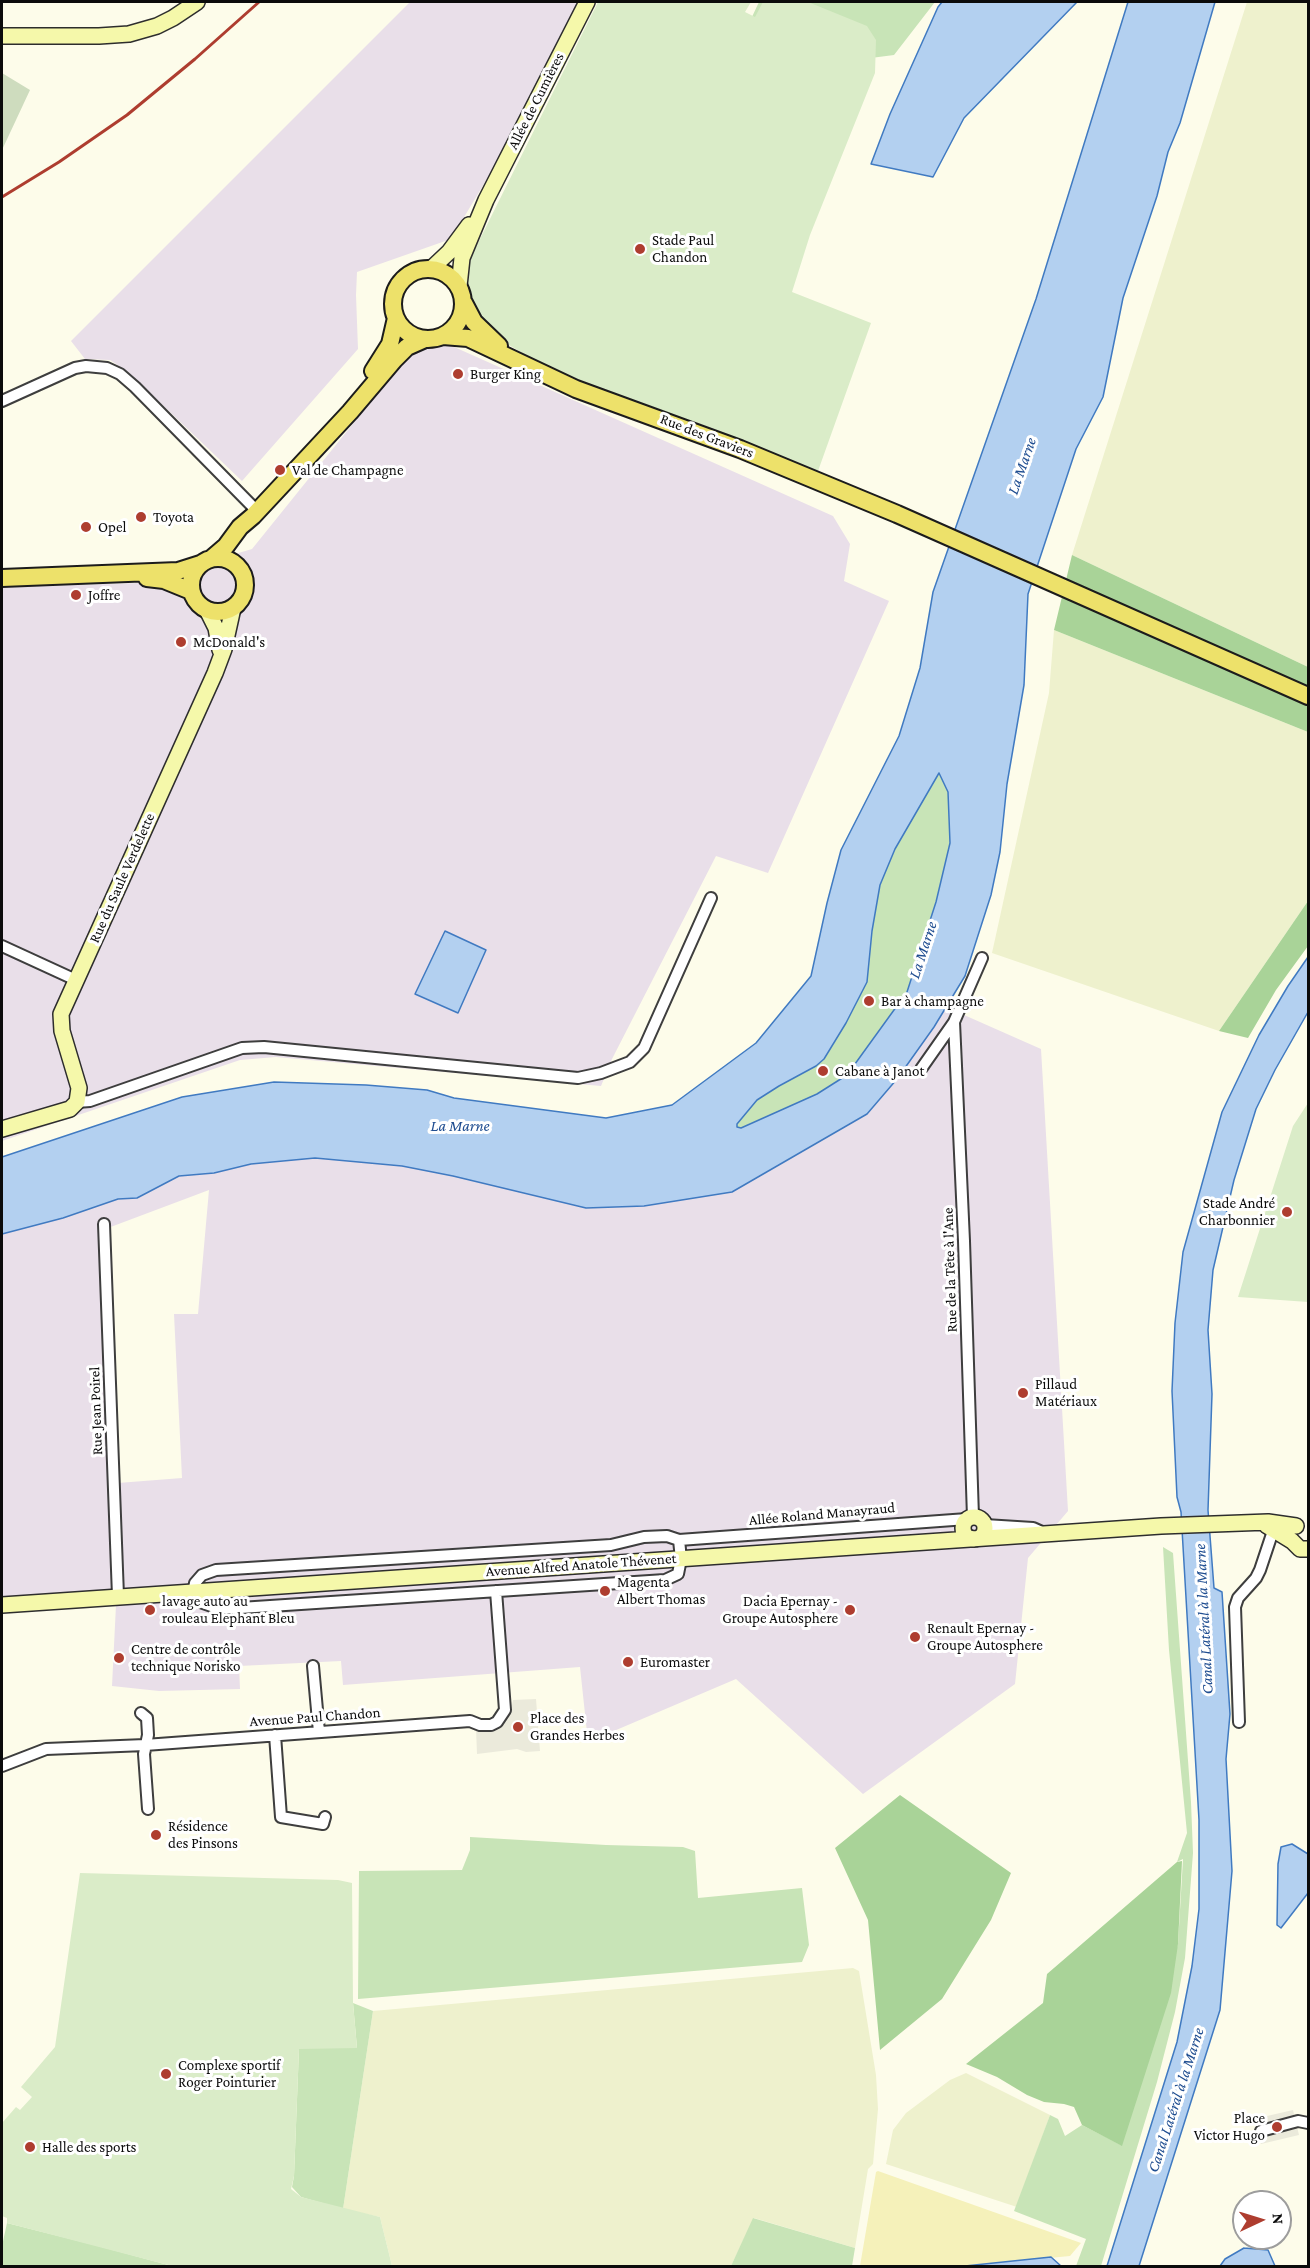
<!DOCTYPE html>
<html>
<head>
<meta charset="utf-8">
<style>
	body { margin:0 }
	#map { position:relative; width:1310px; height:2268px; overflow:hidden; background:#fdfcea; font-family:"Crimson Pro",serif }
	canvas { display:block }
	.frame { position:absolute; inset:0; border:3px solid #0b0b0b; pointer-events:none }
	.north { position:absolute; left:1232px; top:2190px; width:60px; height:60px; box-sizing:border-box; background:#fff; border:2px solid #9d9d9d; border-radius:50%; rotate:86deg; font-size:16px; font-weight:700; line-height:24px; text-align:center; color:#0b0b0b }
	.north::after { content:''; display:block; margin:auto; width:21px; height:27px; background:#ae3d2f; clip-path:polygon(50% 0,100% 100%,50% 72%,0 100%) }
</style>
</head>
<body>
<div id="map">
<canvas width="1310" height="2268"></canvas>
<div class="frame"></div>
<div class="north">N</div>
</div>
<script>
const ctx = document.querySelector('canvas').getContext('2d');
ctx.lineJoin = 'round';
function fillPath(path, color) { ctx.fillStyle = color; ctx.fill(path, 'evenodd'); }
const shape = rows => new Path2D(rows.map(r => 'M' + r).join(''));
function strokePath(path, color, width, dash) { ctx.strokeStyle = color; ctx.lineWidth = width; ctx.lineCap = dash ? 'butt' : 'round'; ctx.setLineDash(dash || []); ctx.stroke(path); }
function drawText(font, color, halo, rows, align = 'center') {
  ctx.font = font + ' "Crimson Pro",serif'; ctx.lineWidth = 6; ctx.setLineDash([]); ctx.textBaseline = 'middle'; ctx.strokeStyle = halo; ctx.fillStyle = color; for (const [text, x, y, turn = 0] of rows) {
    ctx.save(); ctx.translate(x, y); ctx.rotate((+turn || 0) * Math.PI / 180); ctx.textAlign = isNaN(turn) ? turn : align; if (halo) ctx.strokeText(text, 0, 0); ctx.fillText(text, 0, 0); ctx.restore();
  }
}
fillPath(shape([
	[410,2,578,2,500,157,451,239,357,272,356,295,358,349,242,481,128,372,110,360,85,359,71,341],
	[443,342,833,516,850,544,844,581,889,601,768,873,716,856,612,1059,601,1086,276,1057,240,1060,2,1141,2,587,137,583,252,549,410,353],
	[946,1007,1041,1049,1068,1511,1028,1558,1015,1684,863,1794,736,1679,588,1742,580,1667,343,1685,341,1661,239,1666,240,1689,159,1691,112,1686,116,1605,124,1593,118,1483,182,1478,174,1314,198,1314,209,1190,100,1231,114,1591,2,1598,2,1234,63,1218,118,1199,138,1198,179,1176,214,1173,251,1164,315,1158,402,1166,644,1206,732,1192,867,1114,897,1079]
]), '#e9dfe9');
fillPath(shape([
	[1247,2,1308,2,1308,667,1072,555],
	[1054,630,1308,732,1308,901,1219,1031,992,953,1049,693],
	[853,1968,859,1971,876,2075,878,2109,873,2164,868,2169,855,2248,754,2218,731,2266,392,2266,380,2217,343,2209,373,2011],
	[966,2073,1050,2115,1017,2207,886,2164,893,2130,906,2113,950,2080]
]), '#eef1cd');
fillPath(shape([
	[759,2,935,2,894,55,863,59,751,19],
	[939,772,948,791,950,843,936,902,907,992,847,1075,817,1094,741,1128,737,1127,736,1124,757,1100,779,1086,816,1066,825,1058,846,1023,867,982,872,931,880,885,895,849],
	[1163,1547,1173,1553,1191,1802,1193,1853,1185,1958,1175,2012,1157,2082,1101,2266,1076,2266,1086,2239,1014,2211,1050,2115,1058,2119,1065,2136,1082,2125,1121,2145,1178,1944,1183,1859,1177,1862,1187,1833,1169,1650],
	[470,1837,606,1845,683,1847,695,1851,698,1898,802,1888,809,1945,802,1962,358,1999,359,1871,462,1870,470,1850],
	[353,2003,373,2011,343,2209,301,2197,292,2187,294,2176,299,2048,357,2048],
	[753,2218,855,2248,852,2266,731,2266],
	[7,2223,98,2246,172,2266,2,2266,2,2246]
]), '#c8e4b7');
fillPath(shape([
	[1072,555,1308,667,1308,732,1054,630],
	[1308,901,1308,946,1276,990,1248,1038,1219,1031],
	[900,1795,1011,1873,991,1920,942,1999,880,2050,868,1920,835,1848],
	[1182,1861,1178,1944,1171,1993,1122,2146,1082,2125,1074,2107,1064,2104,1044,2102,1027,2095,997,2077,966,2064,1043,2003,1047,1974,1177,1862]
]), '#a9d398');
fillPath(shape([
	[878,2171,1081,2243,1070,2256,965,2266,860,2266,876,2172]
]), '#f5f1ba');
fillPath(shape([
	[2,73,30,90,2,150]
]), '#cedcbe');
fillPath(shape([
	[598,2,751,2,745,12,755,17,763,2,808,2,867,26,876,40,875,73,810,235,792,292,871,323,818,471,703,425,556,372,500,340,481,321,469,301,464,274,468,263],
	[1308,1103,1308,1302,1238,1297,1293,1126],
	[80,1873,338,1880,352,1883,353,2003,357,2048,299,2049,294,2176,291,2189,301,2197,380,2217,392,2266,172,2266,7,2223,7,2218,2,2216,2,2123,16,2107,20,2110,32,2097,21,2087,55,2047]
]), '#daecc8');
fillPath(shape([
	[536,1699,540,1751,526,1752,517,1749,477,1754,476,1728,485,1731,494,1729,507,1719,510,1714,513,1700],
	[1293,2110,1299,2135,1261,2144,1254,2119]
]), '#ebeadb');
const water = shape([
	[942,2,1077,2,964,118,933,177,871,164,890,114,938,7,942,2],
	[1128,2,1215,2,1180,123,1168,152,1157,196,1123,298,1103,397,1076,449,1028,594,1024,685,1007,784,1000,852,991,895,965,976,934,1027,897,1079,867,1114,732,1192,644,1206,586,1208,453,1176,402,1166,315,1158,251,1164,214,1173,179,1176,137,1198,118,1199,63,1218,2,1234,2,1157,182,1097,274,1082,366,1085,427,1090,454,1098,606,1118,672,1105,756,1043,811,976,827,903,841,850,899,736,920,668,933,592,1036,299,1128,2],
	[939,773,948,792,950,843,936,902,907,992,847,1075,817,1094,741,1128,737,1127,737,1124,757,1100,779,1086,816,1066,824,1059,846,1023,867,982,872,931,880,885,895,849,939,773],
	[445,931,486,950,458,1013,415,994,445,931],
	[1308,957,1308,1012,1275,1070,1256,1109,1234,1180,1213,1270,1208,1330,1212,1394,1208,1510,1214,1588,1222,1592,1230,1714,1226,1759,1232,1871,1220,2010,1139,2266,1107,2266,1177,2042,1192,1966,1199,1909,1199,1820,1181,1512,1177,1497,1172,1391,1175,1323,1183,1252,1222,1112,1259,1035,1288,986,1308,957],
	[1292,1844,1308,1854,1308,1893,1281,1928,1277,1925,1278,1864,1281,1847,1292,1844],
	[1244,2248,1268,2250,1275,2266,1220,2266,1225,2259,1244,2248],
	[1051,2257,1061,2266,965,2266,1051,2257]
]);
fillPath(water, '#b3d0f0');
strokePath(water, '#407ac1', 1.5);
const street = shape([
	[2,401,75,368,86,366,107,368,120,374,135,387,258,512],
	[2,946,76,980],
	[954,1022,964,1241,973,1517],
	[921,1069,954,1022,982,958],
	[77,1102,90,1101,242,1048,264,1047,578,1078,601,1073,630,1062,644,1048,711,898],
	[104,1224,118,1596],
	[985,1525,1033,1528,1042,1532],
	[679,1540,681,1559,678,1574,665,1580,240,1608,217,1608,197,1601,193,1593,195,1583,202,1575,216,1570,611,1545,644,1537,667,1536,679,1540,967,1519],
	[313,1666,319,1732],
	[141,1713,147,1718,148,1735,144,1754,148,1809],
	[1239,1722,1235,1607,1238,1598,1256,1578,1260,1570,1274,1528],
	[275,1735,281,1817,323,1824,325,1817],
	[2,1766,46,1749,145,1745,470,1721,480,1725,491,1725,497,1722,505,1710,496,1591],
	[1261,2131,1298,2121,1308,2123]
]);
const secondary = shape([
	[2,36,99,36,129,34,157,26,173,18,197,2],
	[432,268,449,252,469,225],
	[459,286,462,258,486,200,587,2],
	[207,610,216,628,220,650],
	[2,1129,70,1109,77,1102,79,1088,62,1031,61,1014,215,673,224,649,233,608],
	'963 1528a11 11 0 1 1 22 0a11 11 0 1 1-22 0Z',
	[1266,1525,1292,1541,1300,1549,1308,1549],
	[2,1605,1161,1526,1268,1522,1296,1526]
]);
const primary = shape([
	'393 304a35 35 0 1 1 70 0a35 35 0 1 1-70 0Z',
	[464,303,474,322,499,346],
	[443,336,468,338,576,389,740,449,897,514,1308,696],
	[373,371,390,344,396,318],
	'191 585a27 27 0 1 1 54 0a27 27 0 1 1-54 0Z',
	[212,558,226,546,240,527,253,516,350,412,394,360,407,347,425,339],
	[2,578,178,571,200,564],
	[147,578,164,580,191,591]
]);
strokePath(street, '#3e3e3e', 14);
strokePath(secondary, '#2d2d2d', 18);
strokePath(primary, '#1c1c1c', 20);
strokePath(street, '#fff', 10);
strokePath(secondary, '#f5f8aa', 15);
strokePath(primary, '#ede16a', 16);
strokePath(shape([
	[2,197,59,162,127,115,195,59,259,2]
]), '#ae3d2f', 3);
for (const [x, y, r, color] of [
	[640,249,6,"#ae3d2f"],
	[458,374,6,"#ae3d2f"],
	[280,470,6,"#ae3d2f"],
	[141,517,6,"#ae3d2f"],
	[86,527,6,"#ae3d2f"],
	[76,595,6,"#ae3d2f"],
	[181,642,6,"#ae3d2f"],
	[869,1001,6,"#ae3d2f"],
	[823,1071,6,"#ae3d2f"],
	[1287,1212,6,"#ae3d2f"],
	[1023,1393,6,"#ae3d2f"],
	[605,1591,6,"#ae3d2f"],
	[150,1610,6,"#ae3d2f"],
	[850,1610,6,"#ae3d2f"],
	[915,1637,6,"#ae3d2f"],
	[119,1658,6,"#ae3d2f"],
	[628,1662,6,"#ae3d2f"],
	[518,1727,6,"#ae3d2f"],
	[156,1835,6,"#ae3d2f"],
	[166,2074,6,"#ae3d2f"],
	[1277,2127,6,"#ae3d2f"],
	[30,2147,6,"#ae3d2f"]
]) { const dot = new Path2D(); dot.arc(x, y, r, 0, 2 * Math.PI); ctx.fillStyle = color; ctx.fill(dot); strokePath(dot, '#fff', 2); }
drawText('15px', '#0b0b0b', '#fff', [
	["Allée de Cumières",536,101,-63],
	["Rue des Graviers",707,436,21],
	["Rue du Saule Verdelette",122,878,-66],
	["Rue de la Tête à l'Ane",950,1270,-92],
	["Rue Jean Poirel",96,1411,-92],
	["Allée Roland Manayraud",822,1514,-5],
	["Avenue Alfred Anatole Thévenet",581,1565,-4],
	["Avenue Paul Chandon",315,1717,-4]
]);
drawText('15px', '#0b0b0b', '#fff', [
	["Stade Paul",652,240],
	["Chandon",652,257],
	["Burger King",470,374],
	["Val de Champagne",292,470],
	["Toyota",153,517],
	["Opel",98,527],
	["Joffre",88,595],
	["McDonald's",193,642],
	["Bar à champagne",881,1001],
	["Cabane à Janot",835,1071],
	["Stade André",1275,1203,"right"],
	["Charbonnier",1275,1220,"right"],
	["Pillaud",1035,1384],
	["Matériaux",1035,1401],
	["Magenta",617,1582],
	["Albert Thomas",617,1599],
	["lavage auto au",162,1601],
	["rouleau Elephant Bleu",162,1618],
	["Dacia Epernay -",838,1601,"right"],
	["Groupe Autosphere",838,1618,"right"],
	["Renault Epernay -",927,1628],
	["Groupe Autosphere",927,1645],
	["Centre de contrôle",131,1649],
	["technique Norisko",131,1666],
	["Euromaster",640,1662],
	["Place des",530,1718],
	["Grandes Herbes",530,1735],
	["Résidence",168,1826],
	["des Pinsons",168,1843],
	["Complexe sportif",178,2065],
	["Roger Pointurier",178,2082],
	["Place",1265,2118,"right"],
	["Victor Hugo",1265,2135,"right"],
	["Halle des sports",42,2147]
], 'left');
drawText('italic 16px', '#204e91', '#fff', [
	["La Marne",1022,466,-71],
	["La Marne",923,950,-72],
	["La Marne",460,1126],
	["Canal Latéral à la Marne",1204,1619,-93],
	["Canal Latéral à la Marne",1176,2100,-72]
]);
</script>
</body>
</html>
